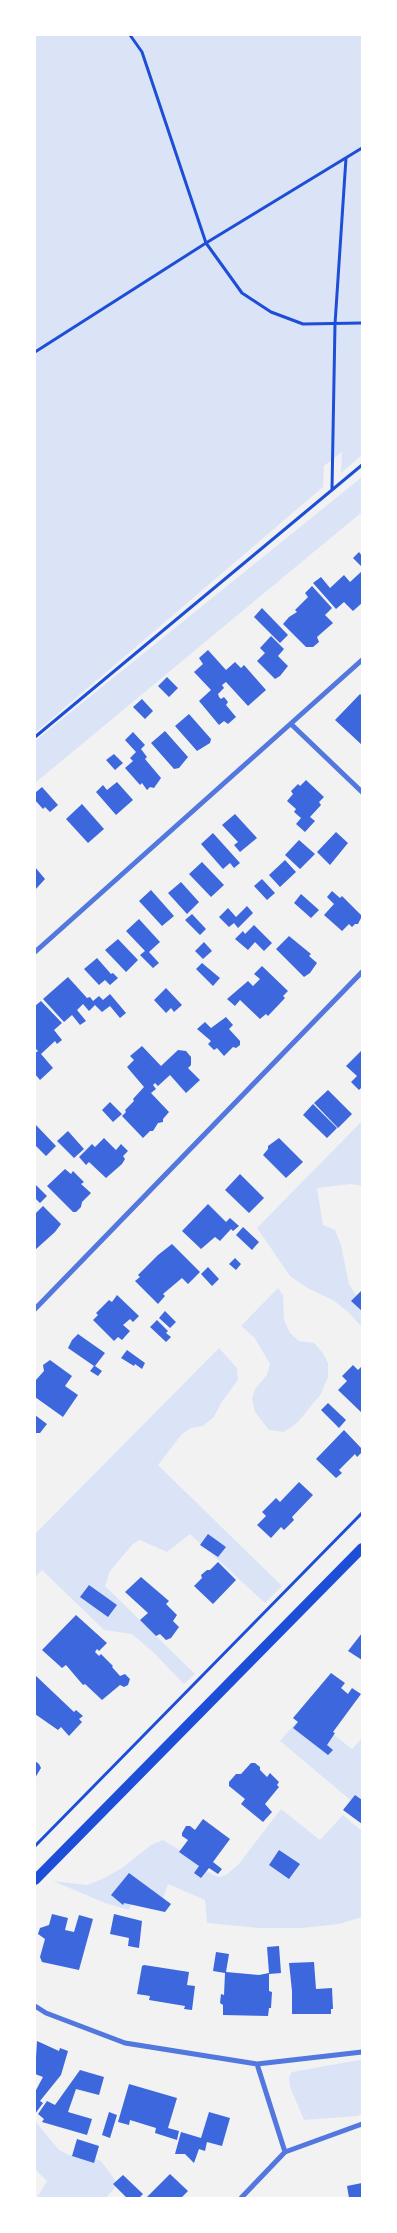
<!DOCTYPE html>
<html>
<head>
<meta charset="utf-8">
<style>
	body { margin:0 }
	#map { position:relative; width:397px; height:2233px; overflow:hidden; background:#f2f2f2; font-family:Mulish,sans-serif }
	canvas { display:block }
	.frame { position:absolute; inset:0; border:36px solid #fff; pointer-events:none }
</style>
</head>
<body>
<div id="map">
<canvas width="397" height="2233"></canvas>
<div class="frame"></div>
</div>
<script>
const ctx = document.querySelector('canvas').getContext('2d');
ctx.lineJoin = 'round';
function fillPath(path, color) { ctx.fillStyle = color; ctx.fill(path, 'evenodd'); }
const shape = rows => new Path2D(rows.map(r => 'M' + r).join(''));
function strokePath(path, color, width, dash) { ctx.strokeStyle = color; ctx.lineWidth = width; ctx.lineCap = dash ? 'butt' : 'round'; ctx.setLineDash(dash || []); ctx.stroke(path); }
fillPath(shape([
	[35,35,362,35,362,455,341,473,342,452,324,466,323,487,35,733],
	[362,477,362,512,35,783,35,741],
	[362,1121,362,1186,351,1184,317,1188,323,1225,335,1230,341,1245,349,1284,357,1297,362,1300,362,1327,348,1312,333,1300,309,1289,290,1276,257,1228],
	[278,1288,283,1295,284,1320,290,1333,299,1341,314,1343,323,1353,328,1363,328,1377,321,1394,297,1423,284,1432,269,1430,255,1412,252,1399,255,1389,267,1375,270,1364,254,1337,241,1326],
	[219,1348,237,1368,238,1380,221,1403,214,1417,203,1426,191,1428,182,1434,158,1465,282,1586,265,1603,190,1534,167,1552,140,1540,133,1544,110,1571,105,1586,195,1674,184,1684,153,1652,132,1634,104,1630,42,1570,35,1577,35,1534],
	[305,1712,352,1749,362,1738,362,1813,354,1803,280,1741],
	[281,1809,320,1840,343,1815,362,1831,362,1885,360,1888,362,1890,362,1917,339,1924,302,1928,259,1928,207,1923,205,1900,168,1884,161,1904,135,1896,129,1910,105,1903,53,1881,87,1885,102,1879,122,1868,151,1845,163,1840,191,1857,206,1871,218,1877,226,1875,238,1865],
	[359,2060,362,2061,362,2113,358,2116,304,2120,290,2087,289,2077,292,2072],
	[35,2121,59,2150,69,2155,90,2157,101,2161,118,2184,106,2198,37,2198,47,2181,35,2169]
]), '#dbe4f7');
fillPath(shape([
	[359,552,362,556,362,567,353,558],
	[362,571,362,603,353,611,344,602,336,609,313,583,321,577,330,588,344,575,350,582],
	[312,586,332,608,325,615,333,623,317,637,319,642,313,647,306,647,283,624,289,617,297,612,295,610,308,597,305,593],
	[262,608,288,635,280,643,254,617],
	[271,636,284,649,278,656,288,666,280,676,275,679,257,661,265,653,260,648],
	[208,650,226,670,235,662,241,668,244,665,266,690,248,706,226,682,222,685,224,688,218,694,219,697,221,699,224,697,228,702,226,705,236,717,228,724,224,721,219,725,199,701,211,690,194,672,203,664,199,658],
	[167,677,178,688,169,697,158,686],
	[360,694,362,696,362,745,335,720],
	[142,699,153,711,145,719,133,707],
	[189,714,211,739,210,743,197,751,175,726],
	[165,731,188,757,179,768,174,769,151,743],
	[133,732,145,745,141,749,147,757,145,759,161,778,154,788,150,787,147,790,142,783,140,785,125,768,133,761,130,758,136,752,125,740],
	[114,754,123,763,115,770,106,760],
	[306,780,324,797,319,802,321,805,310,817,315,821,305,832,296,824,301,818,294,812,296,809,287,801,293,794,291,791,298,784,300,786],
	[117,782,133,800,116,815,96,792,103,785,107,790],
	[42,787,58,805,50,812,45,807,43,809,35,800,35,793],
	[82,804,104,829,88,843,66,819],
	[235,814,257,838,240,852,234,845,238,842,222,825],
	[336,832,348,843,330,865,317,852],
	[213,833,240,863,234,868,230,863,223,869,201,844],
	[299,840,315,854,300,869,285,855],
	[285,860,296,872,280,887,269,875],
	[202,862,224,885,211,897,189,874],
	[35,867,45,879,35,890],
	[262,879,275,893,267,900,254,886],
	[181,882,199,902,187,914,168,893],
	[151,890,174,916,162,926,139,901],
	[332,891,340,898,342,896,362,916,358,924,355,924,352,927,349,924,342,931,324,915,334,904,327,897],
	[301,894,319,910,311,918,294,903],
	[247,906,253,913,238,928,234,923,229,927,219,917,228,908,236,917],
	[192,914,206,929,200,935,185,920],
	[139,919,160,942,149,952,159,963,153,968,140,955,145,951,126,931],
	[254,925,272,943,264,951,255,942,248,950,235,939,243,931,245,934],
	[289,936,311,954,309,956,317,963,310,973,304,977,276,949],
	[118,939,138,960,126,972,105,950],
	[204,942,212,951,203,959,195,951],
	[97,958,111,974,113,973,118,978,110,985,105,980,99,985,84,969],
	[202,963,220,978,213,986,196,969],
	[262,966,288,991,283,996,285,998,268,1016,266,1014,260,1019,240,1000,235,1006,227,999,248,981,253,986,260,979,254,974],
	[68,977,87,998,90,997,93,1001,99,996,103,1000,110,994,126,1013,120,1018,110,1006,102,1012,95,1005,89,1011,83,1004,77,1010,86,1021,80,1025,72,1015,64,1022,43,999],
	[166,988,182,1005,174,1012,171,1008,166,1013,154,1000],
	[41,1001,62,1023,54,1030,62,1040,57,1044,55,1041,41,1054,53,1068,40,1080,35,1074,35,1053,38,1051,35,1048,35,1006],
	[226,1017,233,1025,229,1029,240,1041,240,1045,236,1048,233,1047,224,1056,217,1048,214,1050,208,1044,211,1041,197,1029,205,1022,211,1028],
	[142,1046,161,1066,178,1050,186,1051,191,1057,191,1065,188,1068,200,1080,186,1093,170,1075,158,1086,155,1083,153,1085,156,1089,151,1093,169,1112,163,1119,163,1122,158,1123,153,1131,150,1131,143,1138,122,1116,126,1112,125,1110,134,1101,133,1099,144,1087,127,1067,134,1060,130,1056],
	[362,1050,362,1087,359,1090,351,1082,357,1076,346,1066],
	[328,1090,352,1114,338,1128,314,1103],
	[110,1102,122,1114,113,1122,102,1110],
	[313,1104,337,1128,327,1138,303,1115],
	[35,1124,56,1146,46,1156,35,1145],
	[68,1131,84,1149,74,1158,57,1141],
	[104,1138,116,1150,121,1144,128,1151,123,1156,125,1159,122,1164,106,1178,89,1162,86,1165,79,1157,92,1144,95,1147],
	[279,1138,303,1162,286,1178,263,1155,268,1149,268,1146],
	[65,1169,71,1174,73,1171,84,1182,81,1184,91,1193,82,1202,81,1207,76,1212,73,1212,47,1186],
	[240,1174,264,1198,249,1213,225,1190],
	[35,1184,47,1196,40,1203,35,1198],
	[208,1204,226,1222,230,1218,239,1226,233,1231,231,1229,220,1241,215,1237,201,1249,182,1231],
	[43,1206,61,1224,55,1232,35,1250,35,1214],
	[243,1227,259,1242,252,1250,236,1235],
	[172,1244,200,1272,188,1284,182,1278,163,1294,165,1296,158,1304,135,1281,140,1277,138,1275,158,1255],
	[235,1258,241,1264,236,1270,229,1264],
	[208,1267,219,1279,212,1286,201,1274],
	[362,1290,362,1311,351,1301],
	[117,1295,139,1316,133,1322,130,1319,123,1325,130,1331,122,1340,118,1337,114,1341,93,1320,98,1315,96,1313,109,1300,112,1302],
	[165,1311,176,1322,170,1328,159,1318],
	[157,1320,168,1331,166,1333,171,1337,166,1342,150,1327],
	[78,1334,105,1353,95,1366,102,1371,98,1376,90,1371,94,1366,68,1348,72,1340],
	[127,1350,145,1363,142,1369,135,1364,134,1366,121,1358],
	[50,1360,72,1376,65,1386,78,1395,63,1417,35,1397,35,1381,44,1371,43,1365],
	[353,1365,358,1370,362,1366,362,1413,338,1390,347,1381,342,1376],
	[328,1403,346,1420,339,1428,321,1410],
	[35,1415,47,1424,40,1433,35,1433],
	[344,1430,362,1449,362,1452,357,1457,355,1454,339,1470,342,1473,336,1478,316,1459],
	[299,1482,313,1495,292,1517,294,1520,284,1530,281,1527,271,1538,257,1525,266,1516,262,1512,276,1498,280,1502],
	[208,1534,226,1547,218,1557,200,1545],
	[218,1562,236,1580,213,1604,194,1586,202,1578,201,1575,207,1570,210,1570],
	[141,1577,169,1601,166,1604,177,1615,173,1621,179,1627,171,1638,166,1640,160,1634,156,1636,140,1620,148,1613,125,1592],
	[89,1585,117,1605,108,1617,80,1597],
	[76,1615,107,1643,99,1651,97,1649,95,1652,99,1656,101,1654,113,1666,112,1667,120,1676,125,1674,130,1679,128,1685,124,1687,120,1685,102,1700,85,1684,83,1685,66,1665,62,1668,42,1650],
	[362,1633,362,1660,348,1651],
	[331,1673,345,1683,341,1688,348,1694,352,1688,361,1694,333,1732,335,1733,327,1745,333,1750,328,1755,293,1728,298,1722,293,1718],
	[35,1675,74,1712,76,1710,83,1716,79,1719,82,1722,69,1736,61,1727,58,1730,35,1714],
	[35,1761,39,1764,41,1768,35,1778],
	[251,1763,255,1763,260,1767,260,1770,267,1777,270,1773,279,1782,277,1785,279,1787,265,1804,272,1812,263,1822,241,1804,245,1799,229,1786,229,1782,236,1774,241,1774],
	[355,1795,362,1800,362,1824,343,1810],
	[203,1819,230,1839,213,1862,222,1869,218,1874,209,1868,201,1878,194,1873,199,1866,179,1852,188,1840,182,1836,182,1833,186,1826,190,1826,195,1830],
	[279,1850,300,1864,289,1879,269,1865],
	[129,1873,171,1904,165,1912,124,1903,123,1905,111,1895],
	[52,1914,68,1918,65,1930,74,1932,79,1915,93,1919,79,1970,42,1962,40,1957,45,1939,38,1934,40,1928,49,1925],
	[114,1914,142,1921,139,1948,128,1946,129,1938,110,1934],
	[279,1946,281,1973,269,1974,269,1991,272,1992,271,2008,269,2008,268,2016,223,2015,223,2005,220,2003,221,1994,224,1995,225,1973,213,1971,216,1952,229,1954,226,1972,259,1975,269,1973,267,1947],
	[314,1962,316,1989,332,1988,333,2009,331,2009,331,2014,292,2014,292,1991,289,1963],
	[144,1965,189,1972,187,1985,195,1986,192,2010,184,2009,185,2006,149,2000,150,1996,137,1994,142,1966],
	[37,2041,59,2051,60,2048,68,2051,61,2075,40,2101,43,2103,35,2114,35,2092,43,2077,35,2074],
	[80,2070,104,2077,99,2095,76,2089,68,2112,92,2119,87,2135,42,2122,44,2119,38,2114,47,2101,55,2105],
	[129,2084,177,2098,168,2128,179,2131,177,2140,155,2133,156,2128,130,2120,129,2125,118,2122],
	[109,2112,117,2115,110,2138,102,2135],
	[209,2112,230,2118,222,2146,207,2142,205,2151,199,2149,194,2163,185,2154,175,2154,181,2132,201,2138],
	[77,2139,99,2146,94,2163,72,2156],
	[170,2174,188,2191,181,2198,146,2198],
	[123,2175,143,2194,139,2198,127,2198,113,2184],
	[362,2183,362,2198,349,2198,347,2186]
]), '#3d67dc');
strokePath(shape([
	[130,35,142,52,206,243,242,293,271,312,303,324,362,323],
	[35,352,206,243,362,148],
	[332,489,335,324,346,158],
	[35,737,362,465],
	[35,1846,362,1513]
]), '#1d4ed8', 3);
strokePath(shape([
	[291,724,362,792],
	[35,952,362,660],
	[35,1309,362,972],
	[35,2006,46,2013,125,2043,257,2064,362,2052],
	[257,2064,285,2152,362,2124],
	[241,2198,285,2152]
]), '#5277de', 5);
strokePath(shape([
	[35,1880,362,1548]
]), '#1d4ed8', 10);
</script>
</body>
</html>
